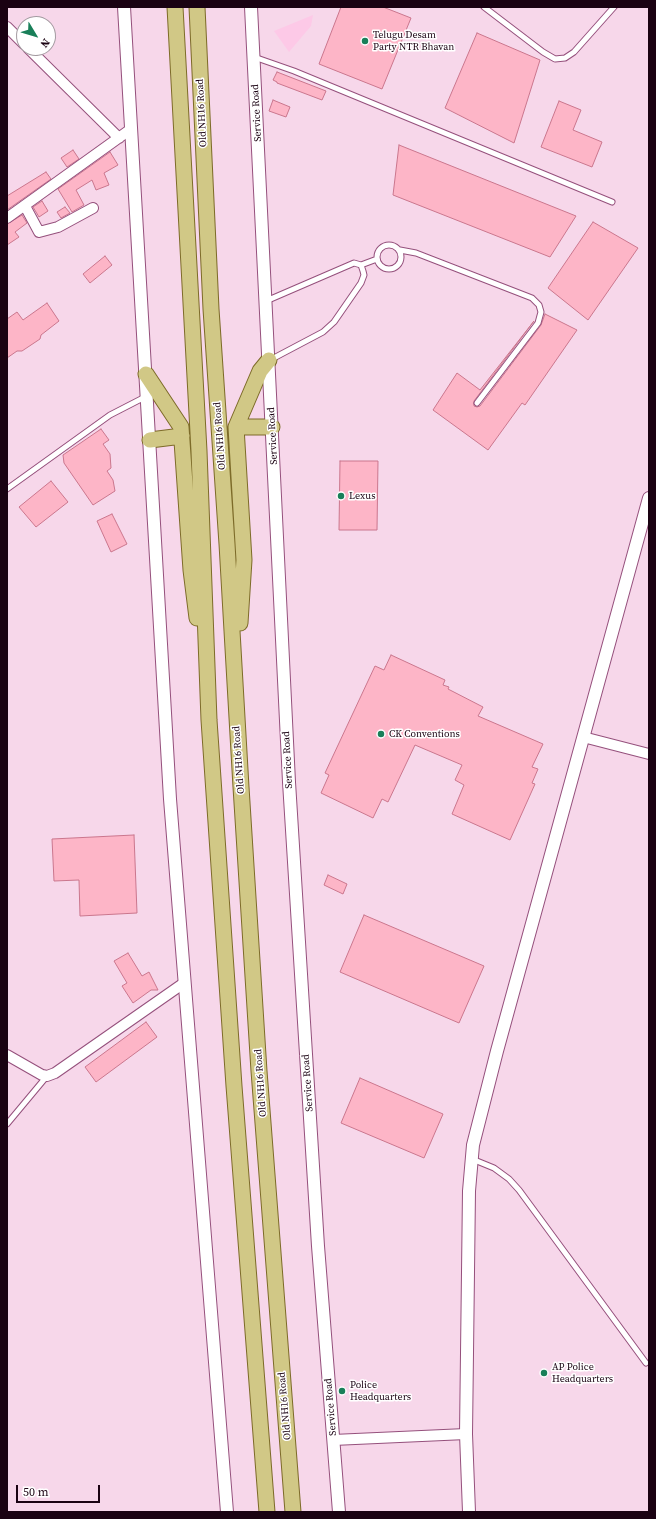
<!DOCTYPE html>
<html>
<head>
<meta charset="utf-8">
<style>
	body { margin:0 }
	#map { position:relative; width:656px; height:1519px; overflow:hidden; background:#f7d7ea; font-family:"Source Serif 4",serif }
	canvas { display:block }
	.frame { position:absolute; inset:0; border:8px solid #1a0212; pointer-events:none }
	.north { position:absolute; left:16px; top:16px; width:40px; height:40px; box-sizing:border-box; background:#fff; border:1px solid #a39aa0; border-radius:50%; rotate:128deg; font-size:11px; font-weight:700; line-height:16px; text-align:center; color:#1a0212 }
	.north::after { content:''; display:block; margin:auto; width:14px; height:18px; background:#197f59; clip-path:polygon(50% 0,100% 100%,50% 72%,0 100%) }
	.scale { position:absolute; left:16px; top:1485px; width:84px; height:18px; box-sizing:border-box; border:2px solid #1a0212; border-top:0; padding-left:5px; font-size:12px; line-height:14px; white-space:nowrap; color:#1a0212; -webkit-text-stroke:3px #fff; paint-order:stroke }
</style>
</head>
<body>
<div id="map">
<canvas width="656" height="1519"></canvas>
<div class="frame"></div>
<div class="north">N</div>
<div class="scale">50 m</div>
</div>
<script>
const ctx = document.querySelector('canvas').getContext('2d');
ctx.lineJoin = 'round';
function fillPath(path, color) { ctx.fillStyle = color; ctx.fill(path, 'evenodd'); }
const shape = rows => new Path2D(rows.map(r => 'M' + r).join(''));
function strokePath(path, color, width, dash) { ctx.strokeStyle = color; ctx.lineWidth = width; ctx.lineCap = dash ? 'butt' : 'round'; ctx.setLineDash(dash || []); ctx.stroke(path); }
function drawText(font, color, halo, rows, align = 'center') {
  ctx.font = font + ' "Source Serif 4",serif'; ctx.lineWidth = 3; ctx.setLineDash([]); ctx.textBaseline = 'middle'; ctx.strokeStyle = halo; ctx.fillStyle = color; for (const [text, x, y, turn = 0] of rows) {
    ctx.save(); ctx.translate(x, y); ctx.rotate((+turn || 0) * Math.PI / 180); ctx.textAlign = isNaN(turn) ? turn : align; if (halo) ctx.strokeText(text, 0, 0); ctx.fillText(text, 0, 0); ctx.restore();
  }
}
fillPath(shape([
	[313,15,311,26,289,52,274,31]
]), '#fdc9e7');
const building = shape([
	[341,7,383,7,411,18,382,89,319,64,341,7],
	[477,33,540,60,514,143,445,108,477,33],
	[277,72,326,91,322,100,277,83,277,82,273,80,277,72],
	[273,100,290,107,286,117,269,111,273,100],
	[559,101,581,110,573,130,602,142,592,167,541,147,559,101],
	[399,145,576,216,550,257,393,195,399,145],
	[73,150,79,159,67,167,61,158,73,150],
	[110,152,118,165,104,173,109,185,96,190,92,180,76,190,84,205,72,212,58,189,110,152],
	[46,172,51,179,7,210,7,196,46,172],
	[42,201,48,211,39,217,33,207,42,201],
	[65,207,70,213,61,218,57,212,65,207],
	[22,215,27,223,15,232,19,237,7,245,7,224,22,215],
	[593,222,638,248,588,320,548,288,593,222],
	[105,256,112,265,90,283,83,274,105,256],
	[47,303,59,321,41,335,40,339,22,351,17,351,7,358,7,319,17,312,23,320,47,303],
	[545,314,577,330,525,405,522,403,488,450,433,410,457,373,480,390,534,321,474,401,474,406,477,407,480,406,541,325,545,314],
	[101,429,109,440,103,444,110,454,111,468,107,471,113,480,115,491,93,505,64,463,63,455,101,429],
	[340,461,378,461,377,530,339,530,340,461],
	[51,481,68,502,36,527,19,507,51,481],
	[112,514,127,544,111,552,97,521,112,514],
	[391,655,445,680,443,685,449,687,448,689,483,707,478,716,543,744,532,767,538,769,532,783,535,784,510,840,452,814,464,785,455,780,462,765,415,745,388,802,382,799,373,818,321,793,329,775,325,773,375,666,384,670,391,655],
	[134,835,137,913,80,916,79,880,54,881,52,839,134,835],
	[328,875,347,884,343,894,324,885,328,875],
	[364,915,484,966,459,1023,340,972,364,915],
	[128,953,142,976,149,972,158,990,151,990,133,1003,122,986,127,983,114,961,128,953],
	[146,1022,157,1037,96,1082,85,1067,146,1022],
	[360,1078,443,1114,424,1158,341,1123,360,1078]
]);
fillPath(building, '#fdb5c7');
strokePath(building, '#ca768d', 1);
const service = shape([
	[484,7,543,52,555,59,565,58,574,52,614,7],
	[254,57,294,71,612,202],
	'377 257a12 12 0 1 1 24 0a12 12 0 1 1-24 0Z',
	[400,250,416,253,532,298,539,305,541,312,538,323,477,403],
	[361,265,377,259],
	[266,301,354,263,361,265,363,271,364,275,361,283,334,322,323,332,270,360],
	[7,489,110,415,145,397],
	[7,1124,47,1076],
	[472,1159,494,1168,509,1179,519,1190,646,1363]
]);
const minor = shape([
	[7,27,24,44],
	[28,48,119,138],
	[25,206,39,232,58,227,93,208],
	[7,218,131,129],
	[583,737,649,754],
	[7,1055,42,1075,47,1076,55,1073,184,983],
	[333,1440,466,1434]
]);
const tertiary = shape([
	[124,7,170,799,227,1512],
	[251,7,289,782,318,1246,339,1512],
	[469,1512,466,1434,469,1191,473,1145,497,1051,649,498]
]);
const primary = shape([
	[175,7,199,451,209,720,234,1086,267,1512],
	[197,7,211,309,227,544,241,787,259,1071,293,1512],
	[146,374,181,427,191,570,197,618],
	[236,427,272,427],
	[150,440,182,436],
	[240,623,244,560,236,427,260,371,269,360]
]);
strokePath(service, '#95507c', 7);
strokePath(minor, '#95507c', 12);
strokePath(tertiary, '#95507c', 14);
strokePath(primary, '#7d6b29', 17);
strokePath(service, '#fff', 5);
strokePath(minor, '#fff', 10);
strokePath(tertiary, '#fff', 12);
strokePath(primary, '#d1c886', 15);
for (const [x, y, r, color] of [
	[365,41,4,"#197f59"],
	[341,496,4,"#197f59"],
	[381,734,4,"#197f59"],
	[544,1373,4,"#197f59"],
	[342,1391,4,"#197f59"]
]) { const dot = new Path2D(); dot.arc(x, y, r, 0, 2 * Math.PI); ctx.fillStyle = color; ctx.fill(dot); strokePath(dot, '#fff', 1.5); }
drawText('10px', '#1a0212', '#fff', [
	["Telugu Desam",373,35],
	["Party NTR Bhavan",373,47],
	["Lexus",349,496],
	["CK Conventions",389,734],
	["AP Police",552,1367],
	["Headquarters",552,1379],
	["Police",350,1385],
	["Headquarters",350,1397]
], 'left');
drawText('10px', '#1a0212', '#fff', [
	["Old NH16 Road",202,113,-93],
	["Service Road",257,113,-93],
	["Old NH16 Road",220,436,-94],
	["Service Road",273,436,-93],
	["Old NH16 Road",239,760,-94],
	["Service Road",288,760,-93],
	["Old NH16 Road",261,1083,-94],
	["Service Road",308,1083,-94],
	["Old NH16 Road",285,1406,-95],
	["Service Road",331,1407,-95]
]);
</script>
</body>
</html>
